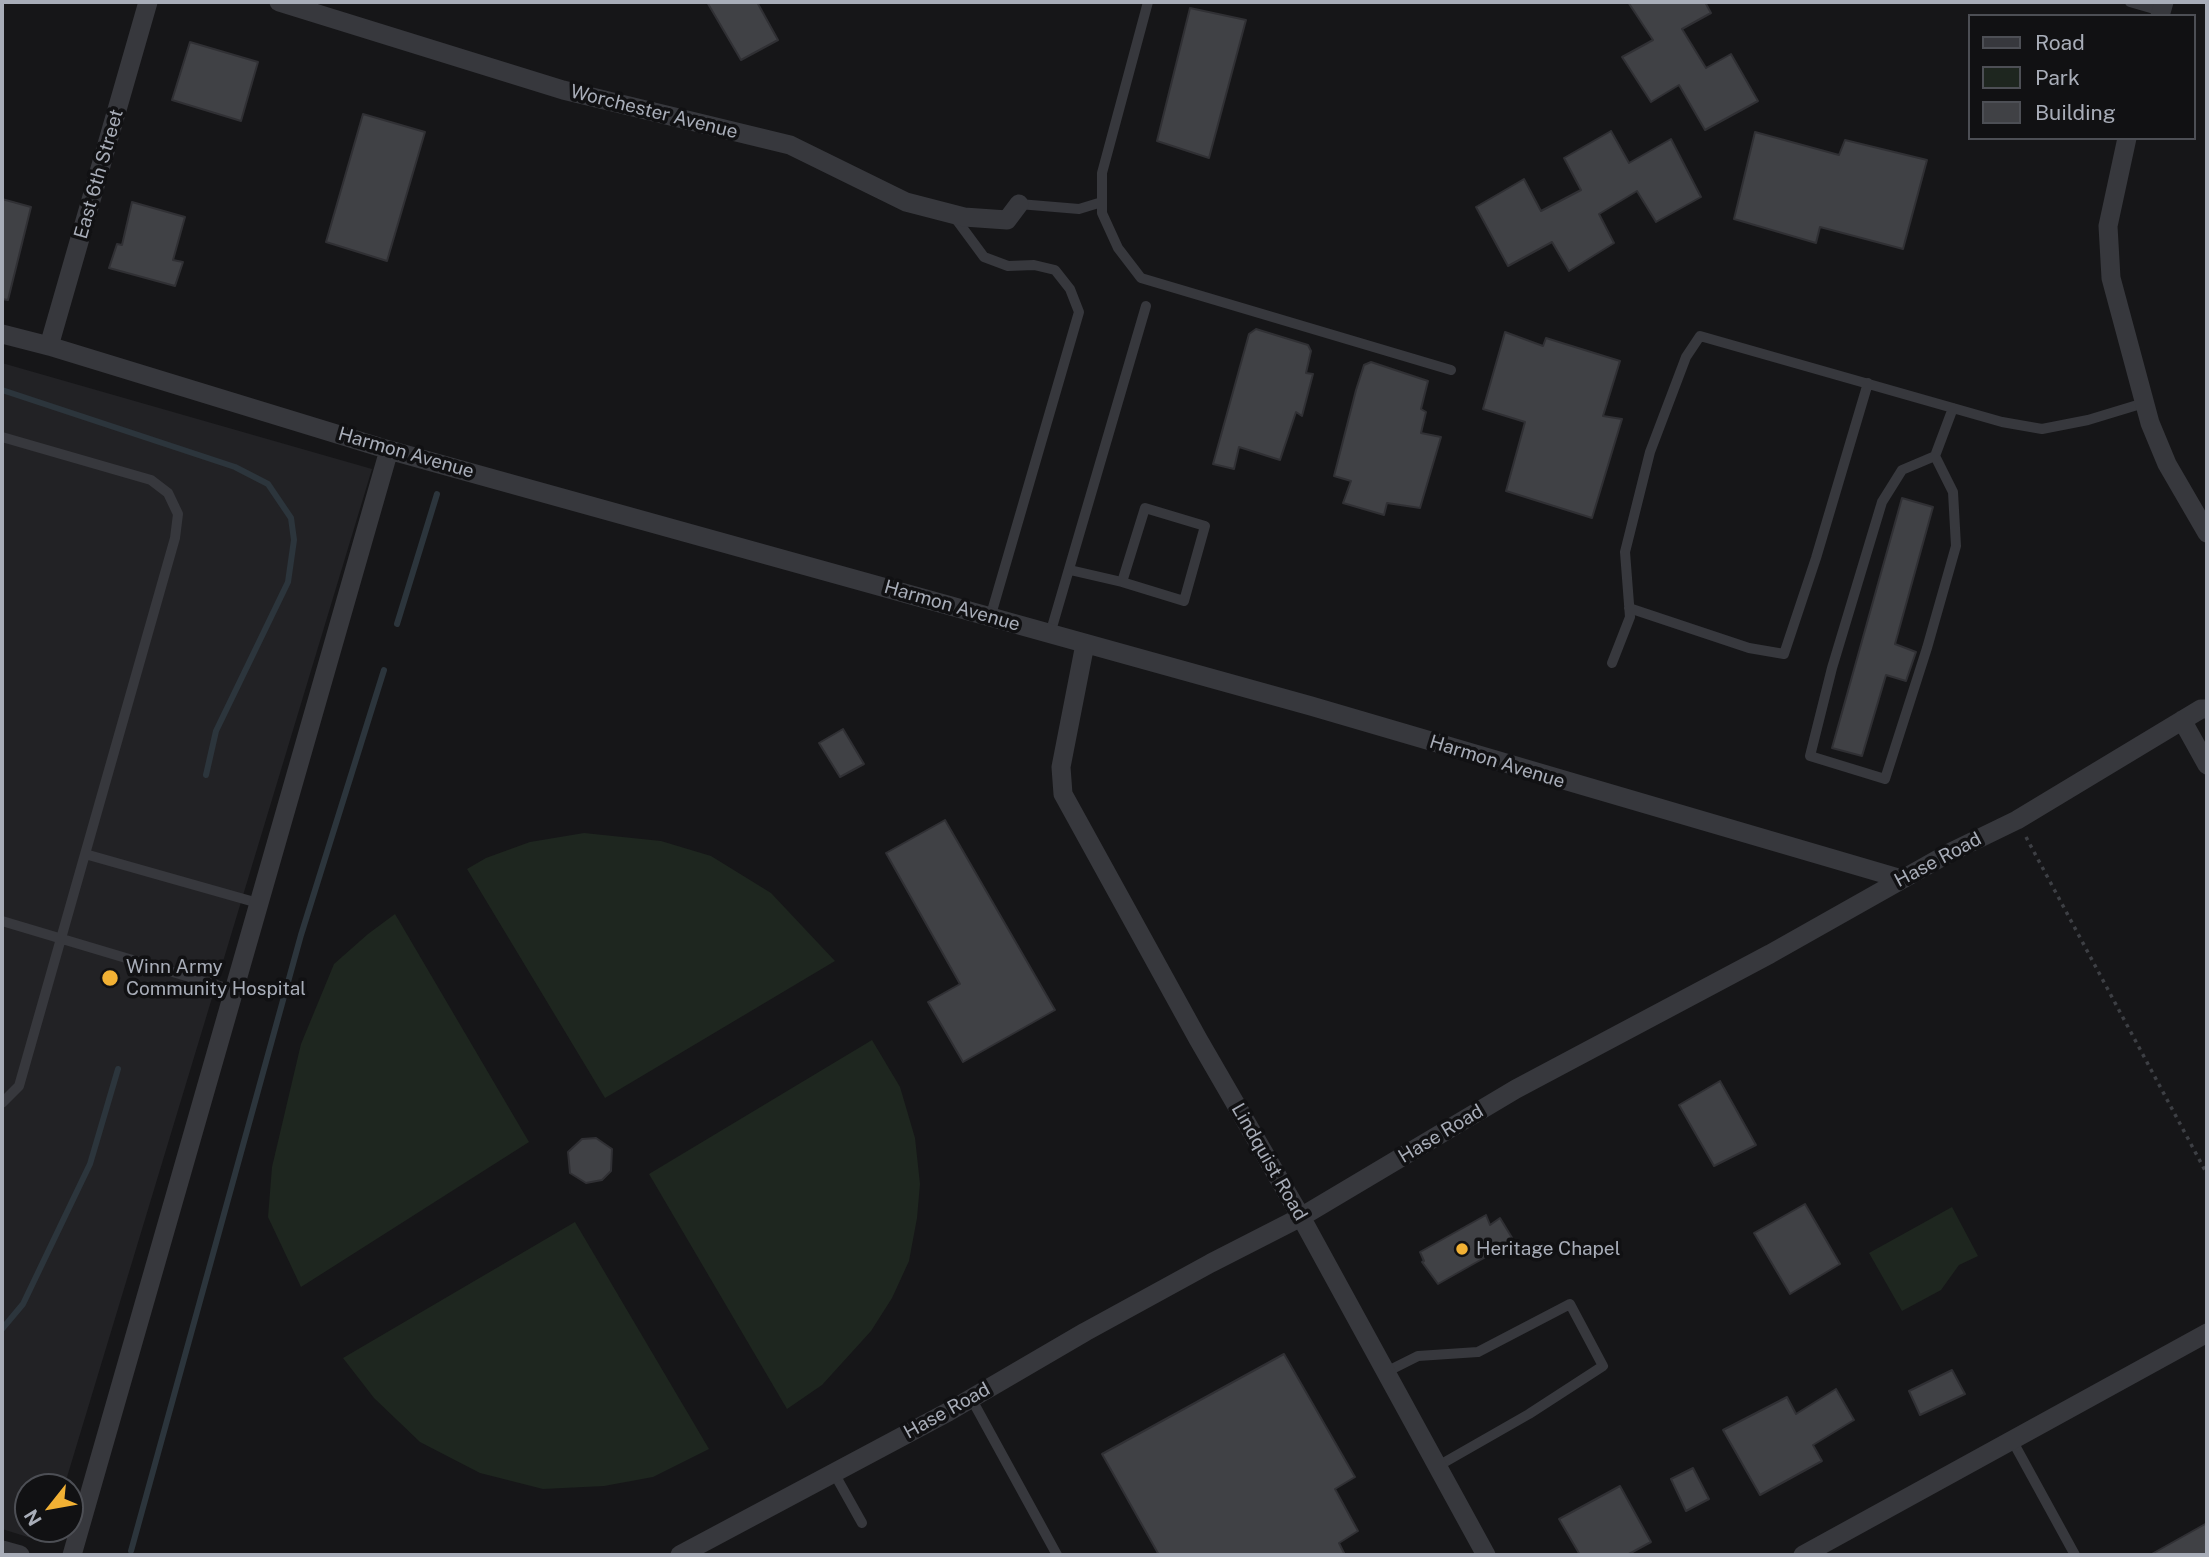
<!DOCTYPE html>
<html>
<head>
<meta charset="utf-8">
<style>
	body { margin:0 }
	#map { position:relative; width:2209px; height:1557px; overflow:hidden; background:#161618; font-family:"Public Sans",sans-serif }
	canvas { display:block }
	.frame { position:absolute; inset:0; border:4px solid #a8adb8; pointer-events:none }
	.legend { position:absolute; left:1968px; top:14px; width:228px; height:126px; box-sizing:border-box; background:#111113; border:2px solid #4d4f55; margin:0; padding:9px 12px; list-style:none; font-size:21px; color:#a8adb8 }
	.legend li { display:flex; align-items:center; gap:14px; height:35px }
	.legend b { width:35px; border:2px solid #4d4f55 }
	.north { position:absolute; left:14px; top:1473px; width:70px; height:70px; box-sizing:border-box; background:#111113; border:2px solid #4d4f55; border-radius:50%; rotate:239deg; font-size:19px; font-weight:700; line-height:28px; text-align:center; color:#a8adb8 }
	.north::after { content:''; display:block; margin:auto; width:24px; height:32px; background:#f2b134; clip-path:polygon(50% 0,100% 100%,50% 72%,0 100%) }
</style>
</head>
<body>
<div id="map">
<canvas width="2209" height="1557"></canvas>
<div class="frame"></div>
<ul class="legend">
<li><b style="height:9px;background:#37383d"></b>Road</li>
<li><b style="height:19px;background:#1e261f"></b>Park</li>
<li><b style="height:19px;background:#404145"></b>Building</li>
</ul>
<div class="north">N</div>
</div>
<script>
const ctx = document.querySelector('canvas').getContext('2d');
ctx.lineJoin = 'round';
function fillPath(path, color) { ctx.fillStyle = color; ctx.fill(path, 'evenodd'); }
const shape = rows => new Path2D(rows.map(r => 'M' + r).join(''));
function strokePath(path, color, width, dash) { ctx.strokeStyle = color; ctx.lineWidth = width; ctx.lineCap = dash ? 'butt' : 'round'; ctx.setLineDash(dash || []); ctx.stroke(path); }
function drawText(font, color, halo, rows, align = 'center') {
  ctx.font = font + ' "Public Sans",sans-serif'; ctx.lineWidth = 7; ctx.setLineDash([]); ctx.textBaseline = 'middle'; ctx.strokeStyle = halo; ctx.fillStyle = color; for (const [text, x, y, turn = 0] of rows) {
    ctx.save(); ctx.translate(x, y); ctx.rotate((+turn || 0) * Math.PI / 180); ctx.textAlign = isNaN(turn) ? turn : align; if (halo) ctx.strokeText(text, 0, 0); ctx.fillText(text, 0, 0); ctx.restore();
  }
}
fillPath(shape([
	[2,363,372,469,64,1487,28,1487,28,1529,51,1529,47,1543,2,1529]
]), '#222225');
fillPath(shape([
	[584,833,661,841,711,856,771,893,835,961,605,1098,467,869,486,858,530,842],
	[395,914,529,1142,301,1287,268,1217,272,1167,301,1044,334,964,368,934],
	[872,1040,900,1087,915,1138,920,1184,917,1218,909,1261,892,1298,871,1331,822,1385,787,1409,649,1174],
	[1952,1207,1978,1256,1959,1265,1941,1290,1902,1311,1869,1253],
	[575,1222,709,1449,653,1477,604,1486,543,1489,480,1473,420,1442,374,1398,343,1358]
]), '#1e261f');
strokePath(shape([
	[2,390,235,467,268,484,291,518,294,540,288,582,216,731,206,775],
	[397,624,437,494],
	[2,1329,23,1304,90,1164,118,1069],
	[131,1551,301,935,384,670]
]), '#2c353c', 6);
const building = shape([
	[707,2,757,2,778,40,741,60,707,2],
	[1628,2,1705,2,1711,13,1682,29,1706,68,1731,54,1758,101,1705,130,1679,85,1651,102,1622,57,1653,40,1628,2],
	[1190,8,1246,20,1209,158,1157,141,1190,8],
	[190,42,258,62,241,121,172,100,190,42],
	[363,114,425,132,387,261,326,242,363,114],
	[1611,131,1629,163,1671,139,1701,197,1656,222,1637,191,1599,214,1614,243,1569,271,1552,242,1508,266,1476,207,1524,179,1541,211,1581,190,1564,158,1611,131],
	[1755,132,1839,155,1845,140,1927,160,1903,249,1820,227,1816,243,1734,219,1755,132],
	[2,199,31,207,8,300,2,299,2,199],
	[132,202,185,217,173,260,183,262,175,286,109,268,117,244,122,245,132,202],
	[1256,329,1308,345,1311,351,1306,373,1313,374,1302,416,1296,412,1280,460,1239,447,1234,469,1213,464,1249,334,1256,329],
	[1505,332,1543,346,1546,338,1620,361,1603,416,1622,419,1592,518,1506,491,1525,422,1483,409,1505,332],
	[1371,362,1428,381,1421,409,1426,412,1421,433,1441,437,1420,508,1387,503,1384,515,1343,503,1351,481,1334,476,1356,390,1364,365,1371,362],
	[1902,498,1933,507,1895,644,1916,652,1906,681,1886,675,1862,756,1832,748,1902,498],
	[843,729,864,764,840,777,819,743,843,729],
	[945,820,1055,1010,963,1062,928,1002,960,984,886,853,945,820],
	[1720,1081,1756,1145,1714,1166,1679,1105,1720,1081],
	[596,1138,612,1149,611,1171,602,1180,586,1183,570,1173,568,1152,582,1139,596,1138],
	[1805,1204,1840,1264,1790,1294,1754,1233,1805,1204],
	[1486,1215,1490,1225,1500,1218,1514,1241,1438,1284,1422,1262,1424,1261,1420,1252,1486,1215],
	[1284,1354,1355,1477,1335,1489,1358,1531,1339,1543,1345,1555,1159,1555,1102,1454,1284,1354],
	[1952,1370,1965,1394,1920,1415,1909,1391,1952,1370],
	[1836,1389,1854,1420,1813,1445,1822,1461,1760,1495,1723,1430,1787,1397,1796,1414,1836,1389],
	[1693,1468,1709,1499,1686,1511,1671,1479,1693,1468],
	[1620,1486,1651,1542,1627,1555,1580,1555,1559,1519,1620,1486],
	[2207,1523,2207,1555,2150,1555,2207,1523]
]);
fillPath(building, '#404145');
strokePath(building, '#303034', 2);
strokePath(shape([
	[2026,837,2207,1174]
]), '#3d3f44', 3.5, [3.5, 5]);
strokePath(shape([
	[1148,2,1102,173,1102,213,1118,248,1141,278,1451,370],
	[2130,2,2161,11],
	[1019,204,1079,209,1102,202],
	[953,215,984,257,1008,266,1034,265,1055,270,1070,289,1079,312,990,618],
	[2,437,151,480,168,493,178,514,175,538,19,1086,2,1103],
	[1935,456,1953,492,1956,546,1927,648,1885,779,1810,756,1832,668,1882,502,1902,470,1935,456,1953,408],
	[1070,570,1122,582,1184,601,1205,526,1145,508,1122,582],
	[1629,608,1749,648,1784,654,1816,558,1868,383],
	[1050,634,1146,306],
	[1612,663,1630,617,1625,552,1650,452,1686,357,1700,336,2002,422,2042,429,2088,420,2144,403],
	[85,854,258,903],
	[2,921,233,990],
	[1386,1372,1418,1356,1478,1352,1570,1304,1603,1366,1529,1414,1438,1466],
	[971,1398,1057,1555],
	[2012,1440,2075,1555],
	[834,1473,862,1523]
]), '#37383d', 10);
strokePath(shape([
	[279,2,563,90,790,145,906,202,964,217,1007,220,1019,204],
	[2160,16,2164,2],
	[2127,138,2108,226,2111,278,2150,423,2167,464,2207,533],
	[2,334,49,346,389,450,1311,706,1902,879],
	[49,346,148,2],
	[1085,644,1061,767,1063,794,1198,1039,1301,1217,1486,1555],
	[2182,720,2207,765],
	[2,1550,20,1555],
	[72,1555,389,450],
	[680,1555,948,1412,1085,1332,1211,1263,1301,1217,1516,1089,1770,954,1949,853,2017,820,2201,709,2207,709],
	[1803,1555,2207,1333]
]), '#37383d', 19);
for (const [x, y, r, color] of [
	[110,978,9,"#f2b134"],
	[1462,1249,7,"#f2b134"]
]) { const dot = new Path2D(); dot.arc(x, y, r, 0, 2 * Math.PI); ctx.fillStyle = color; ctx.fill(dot); strokePath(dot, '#111113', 2.5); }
drawText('19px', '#a8adb8', '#111113', [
	["Worchester Avenue",654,112,14],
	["East 6th Street",99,174,-74],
	["Harmon Avenue",406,453,16],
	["Harmon Avenue",952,606,16],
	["Harmon Avenue",1497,762,17],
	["Hase Road",1938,860,-28],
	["Hase Road",1441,1134,-31],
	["Lindquist Road",1269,1162,60],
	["Hase Road",947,1411,-29]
]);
drawText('19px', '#a8adb8', '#111113', [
	["Winn Army",126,967],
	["Community Hospital",126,989],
	["Heritage Chapel",1476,1249]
], 'left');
</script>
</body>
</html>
